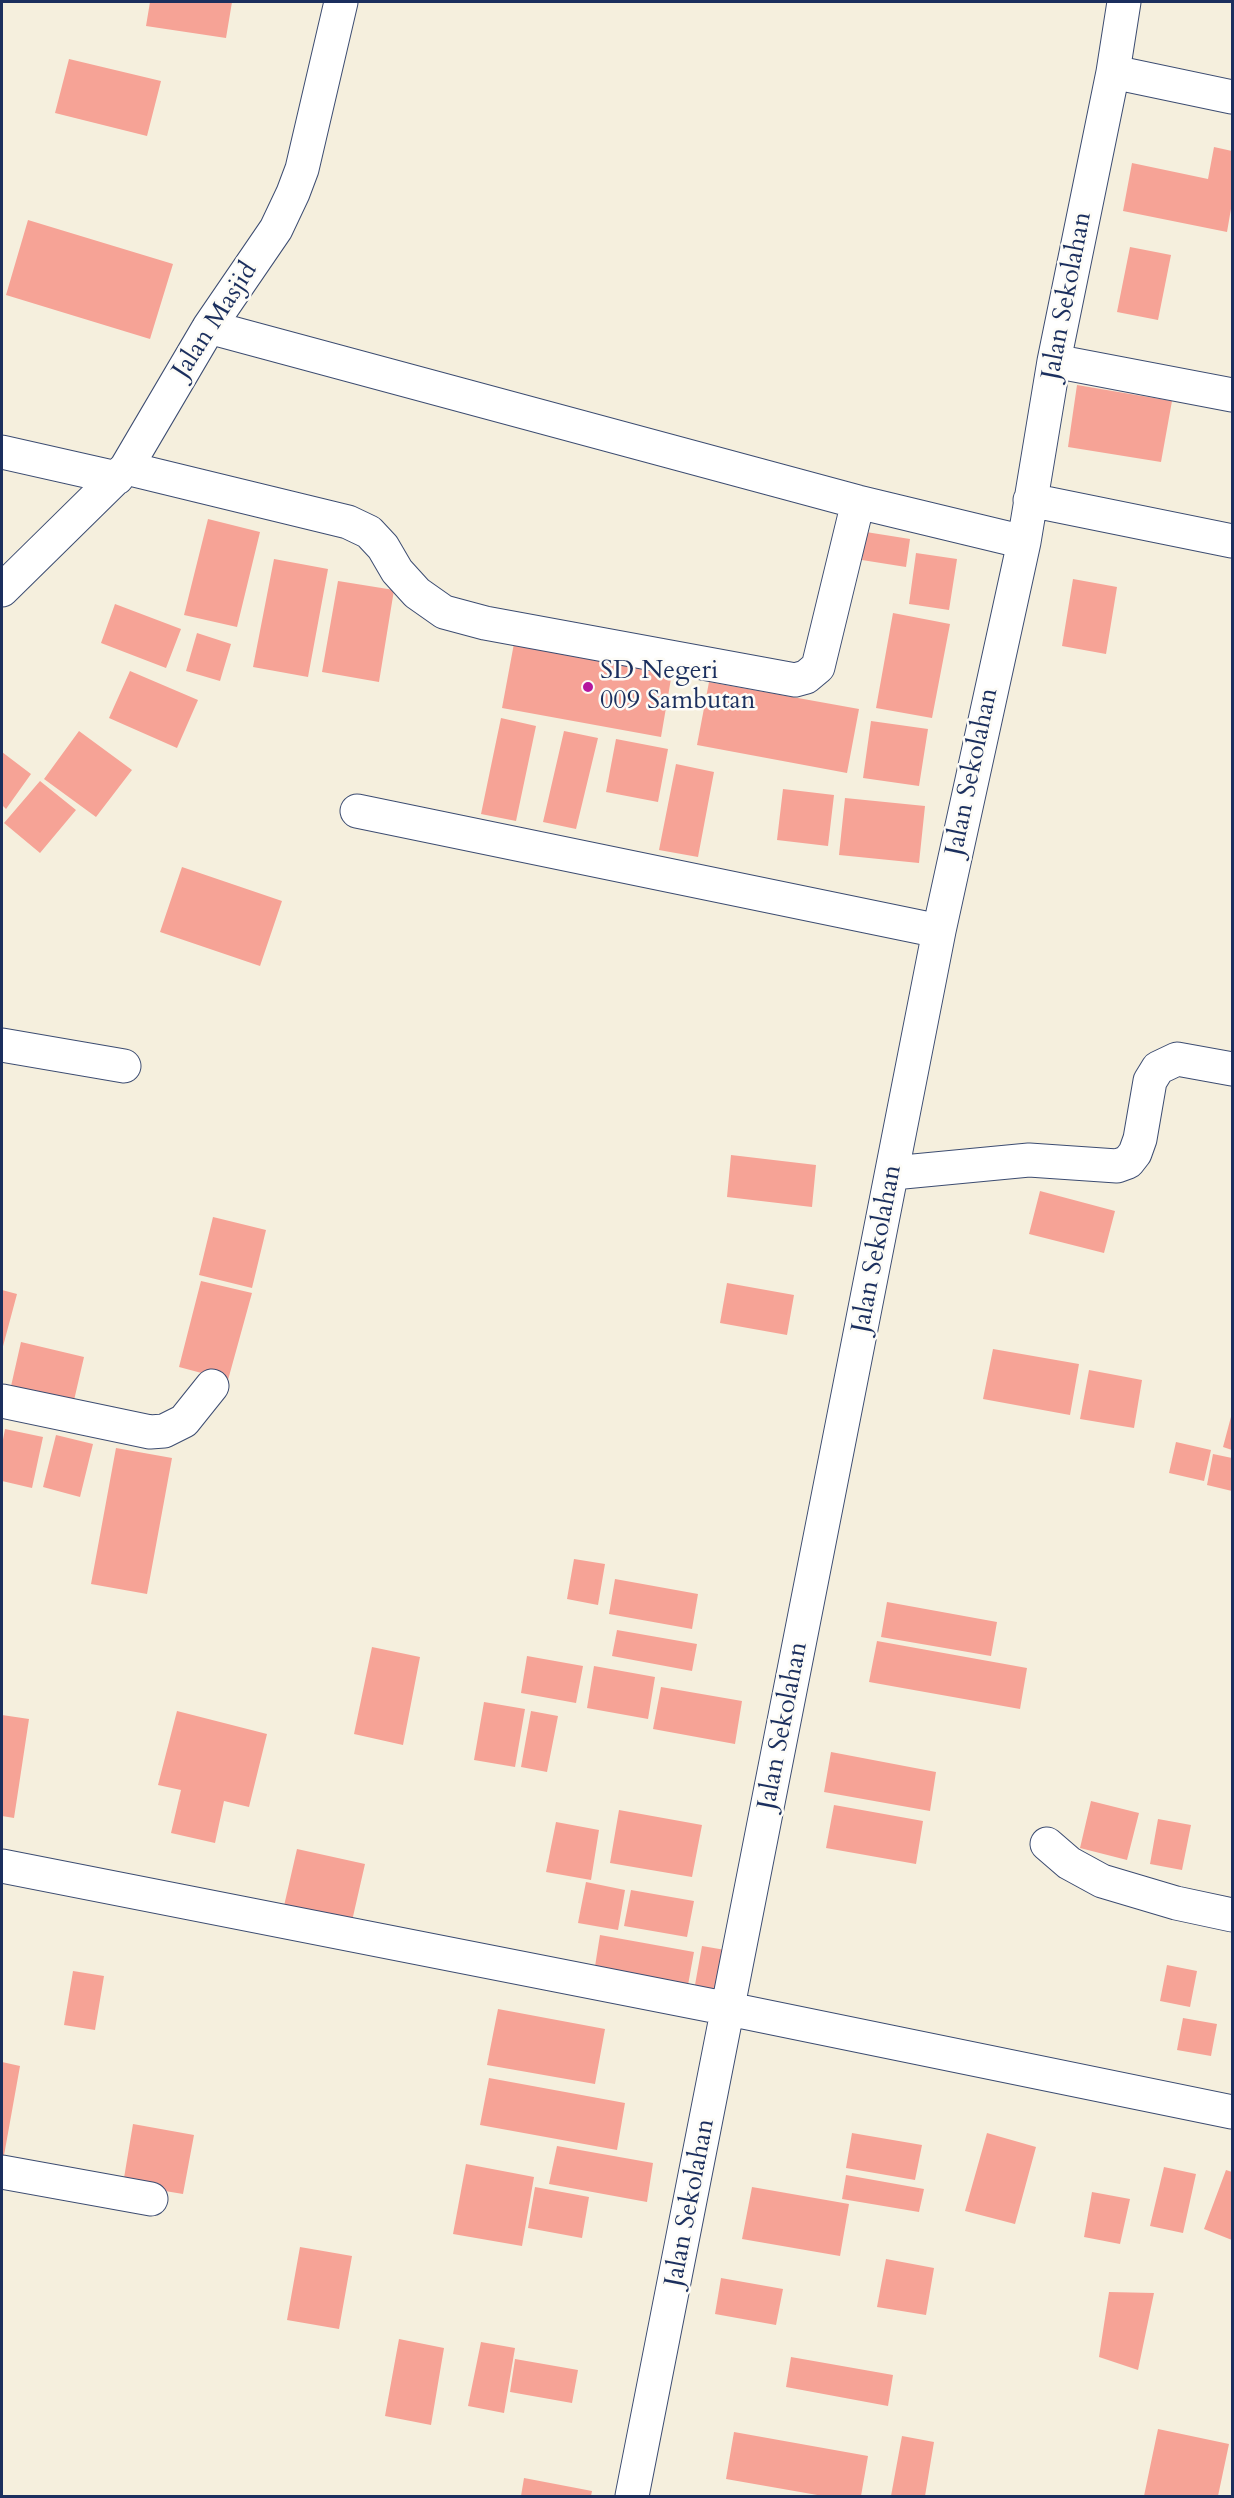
<!DOCTYPE html>
<html>
<head>
<meta charset="utf-8">
<style>
	body { margin:0 }
	#map { position:relative; width:1234px; height:2498px; overflow:hidden; background:#f5efdd; font-family:Cardo,serif }
	canvas { display:block }
	.frame { position:absolute; inset:0; border:3px solid #1b2f5e; pointer-events:none }
</style>
</head>
<body>
<div id="map">
<canvas width="1234" height="2498"></canvas>
<div class="frame"></div>
</div>
<script>
const ctx = document.querySelector('canvas').getContext('2d');
ctx.lineJoin = 'round';
function fillPath(path, color) { ctx.fillStyle = color; ctx.fill(path, 'evenodd'); }
const shape = rows => new Path2D(rows.map(r => 'M' + r).join(''));
function strokePath(path, color, width, dash) { ctx.strokeStyle = color; ctx.lineWidth = width; ctx.lineCap = dash ? 'butt' : 'round'; ctx.setLineDash(dash || []); ctx.stroke(path); }
function drawText(font, color, halo, rows, align = 'center') {
  ctx.font = font + ' Cardo,serif'; ctx.lineWidth = 5; ctx.setLineDash([]); ctx.textBaseline = 'middle'; ctx.strokeStyle = halo; ctx.fillStyle = color; for (const [text, x, y, turn = 0] of rows) {
    ctx.save(); ctx.translate(x, y); ctx.rotate((+turn || 0) * Math.PI / 180); ctx.textAlign = isNaN(turn) ? turn : align; if (halo) ctx.strokeText(text, 0, 0); ctx.fillText(text, 0, 0); ctx.restore();
  }
}
fillPath(shape([
	[150,2,232,2,226,38,146,26],
	[69,59,161,81,147,136,55,113],
	[1214,147,1232,151,1232,203,1227,232,1123,211,1132,163,1208,179],
	[28,220,173,264,150,339,6,295],
	[1130,247,1171,255,1158,320,1117,312],
	[1077,385,1172,401,1161,462,1068,447],
	[208,519,260,532,237,627,184,615],
	[866,532,910,539,906,567,862,560],
	[916,553,957,559,949,610,909,604],
	[274,559,328,569,308,677,253,667],
	[1073,579,1117,587,1106,654,1062,646],
	[338,581,394,590,379,682,322,672],
	[115,604,181,629,166,668,101,643],
	[893,613,950,624,932,718,876,708],
	[197,633,231,644,220,681,186,671],
	[515,638,673,667,661,737,502,708],
	[130,671,198,700,177,748,109,718],
	[709,682,859,709,847,773,697,745],
	[501,718,536,726,516,821,481,814],
	[871,721,928,729,919,786,863,778],
	[79,731,132,770,96,817,44,779],
	[564,731,598,738,576,829,543,822],
	[616,739,668,749,658,802,606,792],
	[2,752,31,774,6,809,2,805],
	[676,764,714,772,698,857,659,850],
	[40,781,76,810,40,853,4,823],
	[783,789,834,795,828,846,777,840],
	[845,798,925,806,919,863,839,855],
	[182,867,282,901,260,966,160,932],
	[731,1155,816,1165,812,1207,727,1197],
	[1040,1191,1115,1211,1104,1253,1029,1234],
	[213,1217,266,1230,252,1288,199,1275],
	[201,1281,252,1293,228,1380,179,1367],
	[727,1283,794,1295,787,1335,720,1323],
	[2,1290,17,1294,2,1350],
	[21,1342,84,1357,72,1409,9,1395],
	[993,1349,1079,1364,1070,1415,983,1399],
	[1089,1370,1142,1380,1134,1428,1080,1419],
	[1232,1413,1232,1450,1223,1447],
	[5,1429,43,1437,32,1488,2,1481,2,1445],
	[56,1435,93,1444,80,1497,43,1487],
	[1176,1442,1211,1450,1204,1481,1169,1473],
	[116,1448,172,1458,147,1594,91,1584],
	[1213,1454,1232,1458,1232,1491,1207,1485],
	[574,1559,605,1564,598,1605,567,1599],
	[615,1579,698,1594,692,1629,609,1614],
	[887,1602,997,1622,991,1656,881,1637],
	[617,1630,697,1644,692,1671,612,1656],
	[877,1641,1027,1668,1020,1709,869,1682],
	[372,1647,420,1657,403,1745,354,1734],
	[527,1656,583,1666,576,1703,521,1693],
	[594,1666,655,1677,648,1719,587,1708],
	[661,1687,742,1701,735,1744,653,1729],
	[484,1702,525,1709,515,1767,474,1760],
	[177,1711,267,1734,249,1807,224,1801,215,1843,171,1833,181,1790,158,1785],
	[531,1711,558,1716,547,1772,521,1767],
	[2,1715,29,1719,14,1818,2,1816],
	[831,1752,936,1772,930,1811,824,1792],
	[1091,1801,1139,1813,1127,1860,1080,1848],
	[834,1805,923,1821,916,1864,826,1848],
	[619,1810,702,1825,692,1877,610,1863],
	[1158,1819,1191,1825,1182,1870,1150,1864],
	[556,1822,599,1830,591,1880,546,1872],
	[297,1849,365,1864,352,1921,284,1906],
	[586,1882,625,1890,618,1930,578,1923],
	[631,1890,694,1901,687,1937,624,1926],
	[600,1935,694,1952,686,1996,593,1979],
	[702,1946,737,1952,728,2002,693,1996],
	[1167,1965,1197,1971,1190,2007,1160,2001],
	[73,1971,104,1976,95,2030,64,2025],
	[498,2009,605,2029,595,2084,487,2065],
	[1183,2018,1217,2024,1211,2056,1177,2050],
	[2,2062,20,2066,3,2161,2,2161],
	[489,2078,625,2103,617,2150,480,2125],
	[133,2124,194,2135,183,2194,123,2184],
	[852,2133,922,2145,915,2180,846,2168],
	[987,2133,1036,2147,1015,2224,965,2211],
	[557,2146,653,2163,647,2202,549,2184],
	[466,2164,534,2177,522,2246,453,2234],
	[1164,2167,1196,2174,1183,2233,1150,2226],
	[1226,2170,1232,2172,1232,2240,1204,2229],
	[846,2175,924,2189,919,2212,842,2199],
	[535,2187,589,2197,582,2238,528,2228],
	[752,2187,849,2204,840,2256,742,2239],
	[1092,2192,1130,2199,1120,2244,1084,2237],
	[300,2247,352,2256,339,2329,287,2320],
	[886,2259,934,2268,926,2315,877,2307],
	[721,2278,783,2289,776,2325,715,2314],
	[1109,2292,1154,2293,1138,2370,1099,2357],
	[399,2339,444,2348,431,2425,385,2416],
	[481,2342,515,2348,504,2413,468,2406],
	[791,2357,893,2375,888,2406,786,2387],
	[515,2359,578,2370,572,2403,510,2392],
	[1158,2429,1229,2444,1218,2496,1144,2496],
	[734,2432,868,2456,861,2496,823,2496,726,2479],
	[902,2436,934,2442,925,2496,891,2496],
	[524,2478,592,2491,591,2496,521,2496]
]), '#f6a396');
const minor = shape([
	[1113,72,1232,97],
	[209,327,858,502,1024,542],
	[1054,361,1232,395],
	[2,452,117,478],
	[126,468,348,522,369,532,383,547,397,571,417,593,444,612,485,623,795,680,806,677,818,667,858,502],
	[1030,500,1232,541],
	[2,590,126,468,209,327,276,229,293,193,302,169,341,2],
	[357,811,939,931],
	[2,1045,124,1066],
	[893,1173,1029,1160,1117,1166,1128,1162,1135,1153,1140,1139,1150,1081,1158,1068,1177,1059,1232,1069],
	[2,1401,150,1432,164,1431,184,1421,212,1386],
	[1047,1844,1069,1863,1102,1881,1176,1903,1232,1915],
	[2,1866,729,2009,1232,2112],
	[2,2172,151,2199],
	[632,2496,939,931,1024,542,1054,361,1113,72,1124,2]
]);
strokePath(minor, '#3c4c71', 35);
strokePath(minor, '#fff', 33);
for (const [x, y, r, color] of [
	[588,687,6,"#b5179e"]
]) { const dot = new Path2D(); dot.arc(x, y, r, 0, 2 * Math.PI); ctx.fillStyle = color; ctx.fill(dot); strokePath(dot, '#fdfcf7', 2); }
drawText('26px', '#1b2f5e', '#fdfcf7', [
	["Jalan Sekolahan",1068,296,-79],
	["Jalan Masjid",216,321,-57],
	["Jalan Sekolahan",973,772,-78],
	["Jalan Sekolahan",878,1249,-79],
	["Jalan Sekolahan",784,1726,-79],
	["Jalan Sekolahan",691,2203,-79]
]);
drawText('26px', '#1b2f5e', '#fdfcf7', [
	["SD Negeri",600,672],
	["009 Sambutan",600,702]
], 'left');
</script>
</body>
</html>
